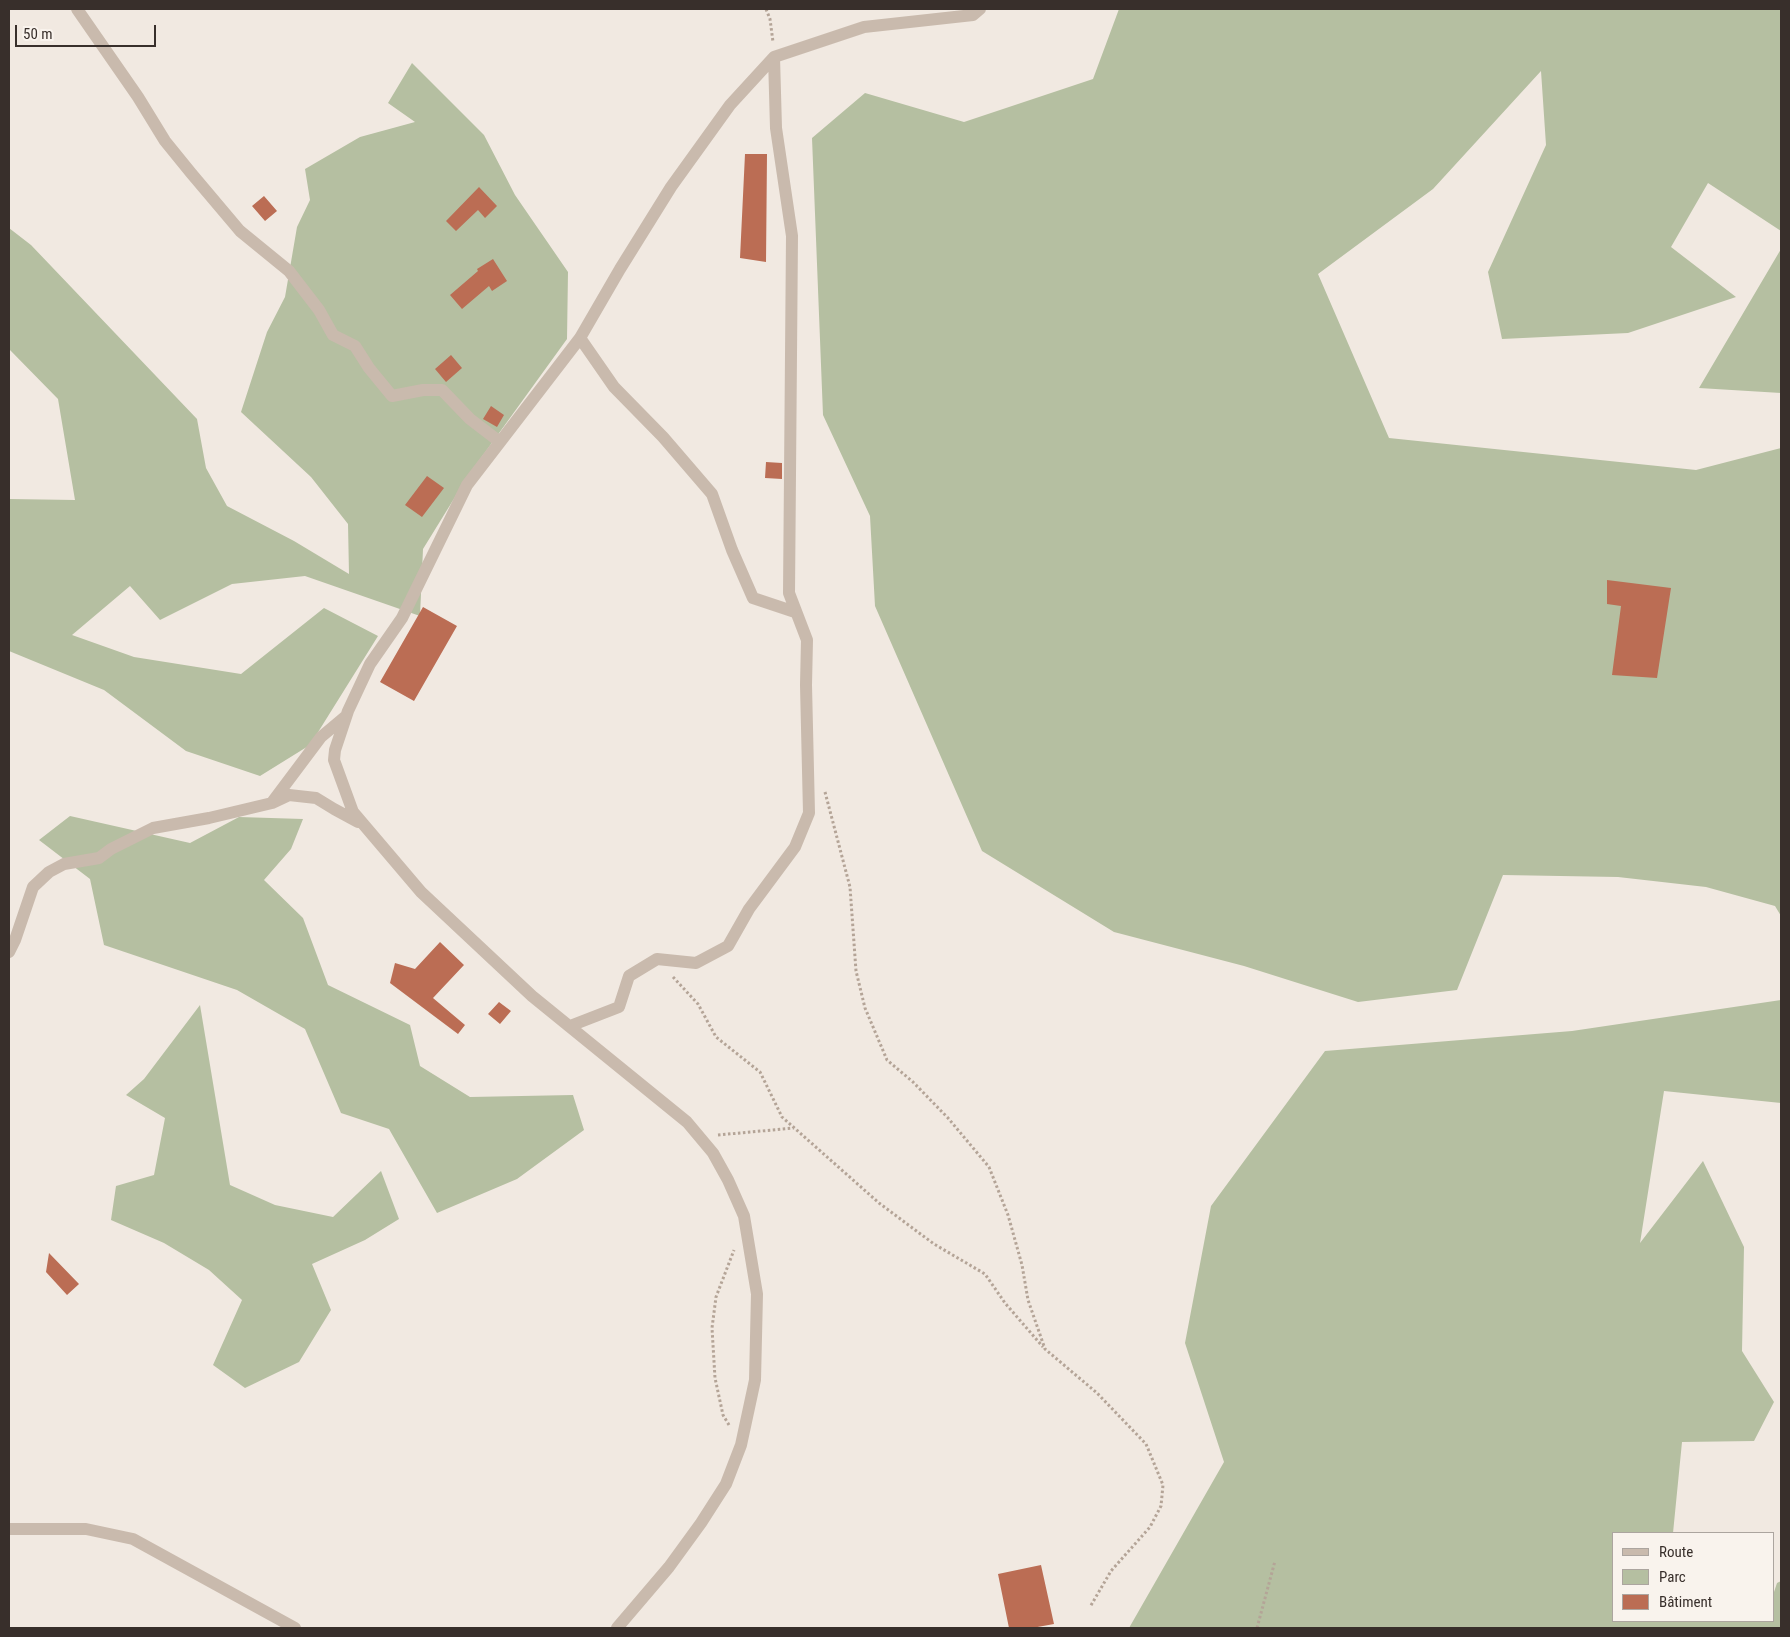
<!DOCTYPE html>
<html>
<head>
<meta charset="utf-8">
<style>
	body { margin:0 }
	#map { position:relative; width:1790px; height:1637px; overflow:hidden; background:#f1e9e1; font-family:"Roboto Condensed",sans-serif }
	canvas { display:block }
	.frame { position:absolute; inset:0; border:10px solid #382f2b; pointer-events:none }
	.legend { position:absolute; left:1612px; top:1532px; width:162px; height:90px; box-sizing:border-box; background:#f9f3ed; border:1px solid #aca59f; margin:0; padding:6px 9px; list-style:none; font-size:15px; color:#382f2b }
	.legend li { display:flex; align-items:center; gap:10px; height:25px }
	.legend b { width:25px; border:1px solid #aca59f }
	.scale { position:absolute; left:15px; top:25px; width:141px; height:22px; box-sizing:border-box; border:2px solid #382f2b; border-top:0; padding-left:6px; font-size:15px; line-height:18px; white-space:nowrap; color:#382f2b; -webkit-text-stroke:4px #f9f3ed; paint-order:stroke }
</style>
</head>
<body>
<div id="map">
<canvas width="1790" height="1637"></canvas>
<div class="frame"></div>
<ul class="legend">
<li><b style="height:6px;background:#c9baad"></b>Route</li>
<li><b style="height:14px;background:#b5bfa1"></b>Parc</li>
<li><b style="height:14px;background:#bb6d54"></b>Bâtiment</li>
</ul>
<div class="scale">50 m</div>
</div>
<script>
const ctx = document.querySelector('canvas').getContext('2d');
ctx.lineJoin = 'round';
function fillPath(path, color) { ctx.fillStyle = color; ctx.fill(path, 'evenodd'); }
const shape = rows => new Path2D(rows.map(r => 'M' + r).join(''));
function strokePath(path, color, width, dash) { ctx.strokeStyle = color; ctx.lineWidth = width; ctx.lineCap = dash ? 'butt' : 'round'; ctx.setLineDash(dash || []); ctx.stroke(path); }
fillPath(shape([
	[1119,9,1781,9,1781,231,1708,183,1671,247,1736,297,1628,333,1502,339,1488,272,1546,145,1541,71,1433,189,1318,274,1389,438,1696,470,1781,448,1781,916,1775,906,1706,887,1618,877,1503,875,1457,990,1358,1002,1244,966,1114,932,982,851,875,606,870,516,823,415,812,138,865,93,964,122,1093,79],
	[412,63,484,135,515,195,568,272,567,339,468,476,423,549,420,616,305,576,232,584,160,620,130,586,72,635,134,657,241,674,324,608,378,636,310,745,260,776,186,751,104,690,9,651,9,499,75,500,58,399,9,349,9,228,31,245,197,419,206,468,227,506,294,541,349,574,348,524,311,477,241,412,267,332,285,297,297,227,310,200,305,169,360,137,415,122,388,103],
	[1781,249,1781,393,1699,388],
	[70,816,190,843,239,817,303,819,291,849,264,880,303,918,328,985,410,1025,420,1066,470,1097,573,1095,584,1130,517,1179,437,1213,389,1129,341,1113,305,1029,237,990,104,945,90,879,39,840],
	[1781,1000,1781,1103,1664,1091,1640,1243,1703,1161,1744,1247,1742,1351,1774,1402,1754,1441,1682,1442,1673,1533,1614,1533,1614,1621,1774,1621,1774,1592,1777,1583,1781,1581,1781,1628,1129,1628,1224,1462,1185,1343,1211,1206,1325,1051,1572,1031],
	[200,1005,230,1185,275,1205,333,1217,381,1171,399,1219,365,1240,312,1264,331,1310,299,1362,245,1388,213,1365,242,1300,209,1270,164,1243,111,1220,116,1186,154,1175,165,1118,126,1095,144,1079]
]), '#b5bfa1');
fillPath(shape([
	[745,154,767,154,766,262,740,258],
	[479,187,497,206,485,218,478,210,456,231,446,221],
	[264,196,277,211,265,221,252,206],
	[493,259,507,281,492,291,489,286,462,309,450,295,478,271,477,269],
	[451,355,462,368,446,382,435,369],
	[491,406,504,415,497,427,483,419],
	[766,462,782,463,782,479,765,478],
	[427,476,444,488,422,517,405,505],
	[1607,580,1671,588,1657,678,1612,675,1621,606,1607,604],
	[423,607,457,626,414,701,380,682],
	[440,942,464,965,433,998,465,1025,458,1034,390,983,395,963,415,969],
	[499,1002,511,1011,500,1024,488,1014],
	[49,1253,79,1284,67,1295,46,1272],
	[1041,1565,1054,1624,1032,1628,1009,1628,998,1574]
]), '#bb6d54');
strokePath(shape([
	[766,9,770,19,773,42],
	[825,792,850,887,856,971,865,1008,887,1060,913,1082,948,1118,989,1167,1008,1215,1022,1265,1028,1300,1045,1349,1097,1393,1146,1444,1163,1485,1161,1506,1150,1527,1111,1571,1090,1607],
	[673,977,698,1004,716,1037,760,1072,782,1117,879,1203,934,1244,985,1274,1005,1303,1043,1347],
	[718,1135,794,1128],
	[729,1425,723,1415,715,1378,712,1328,716,1297,734,1250],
	[1257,1628,1275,1561]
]), '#b4a497', 3, [2.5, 2.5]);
strokePath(shape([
	[77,9,138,97,165,141,191,173,240,231,289,271,319,310,333,335,355,346,369,368,392,396,423,390,442,390,470,419,500,442],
	[580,338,614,387,663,437,712,494,732,550,753,598,795,612],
	[273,801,321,737,346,716],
	[9,952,15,940,33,887,49,872,64,864,99,858,111,849,153,828,209,818,272,803,289,795,316,798,334,809,358,822],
	[570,1026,619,1007,629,976,657,959,696,963,728,946,749,909,795,847,809,813,806,685,807,640,789,593,792,236,776,128,774,57],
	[9,1529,86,1529,133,1539,295,1628],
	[617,1628,669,1567,701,1523,726,1484,741,1445,755,1380,757,1294,744,1216,728,1180,713,1153,687,1122,532,996,421,892,353,812,334,760,335,750,348,711,370,664,402,618,467,485,580,338,620,269,671,187,730,105,774,57,864,27,973,15,980,9]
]), '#c9baad', 12);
</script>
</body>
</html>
